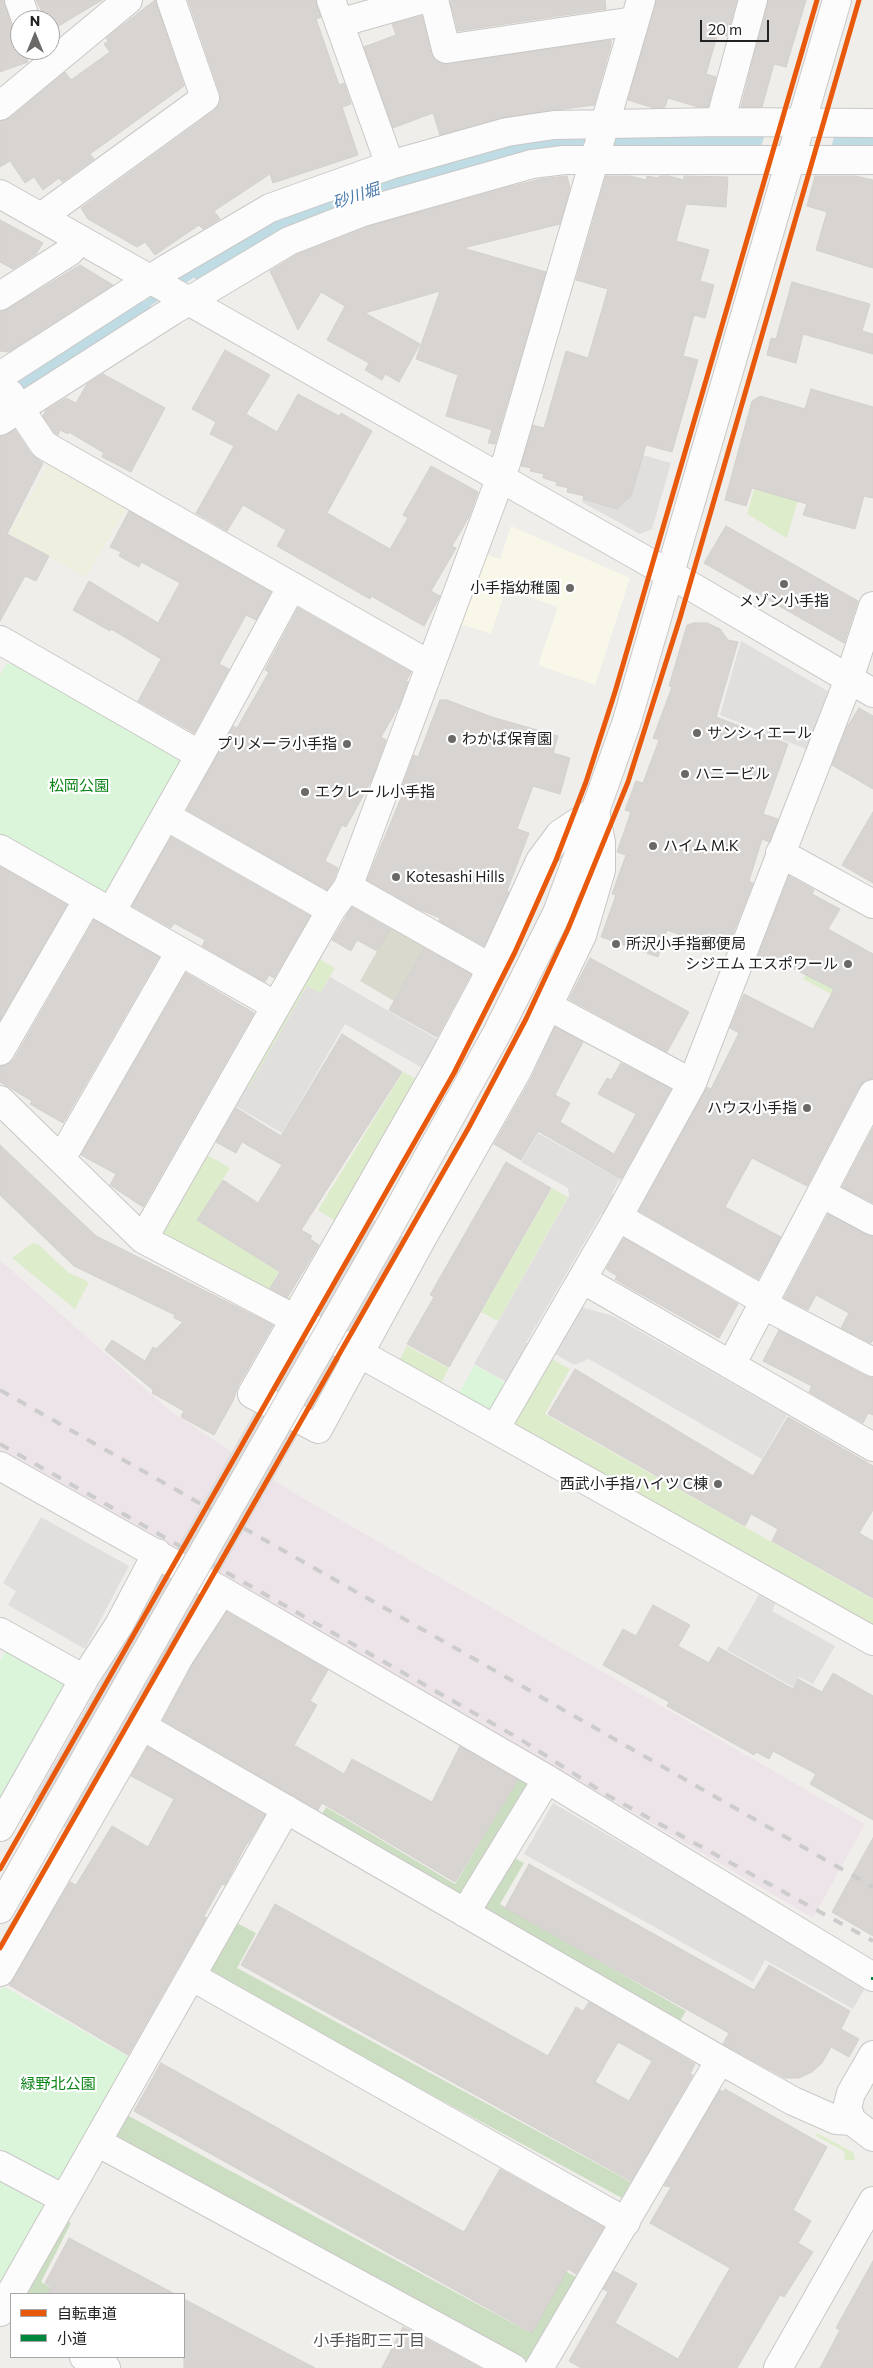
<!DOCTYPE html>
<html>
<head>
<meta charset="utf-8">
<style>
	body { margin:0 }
	#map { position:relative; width:873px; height:2368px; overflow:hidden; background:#f0eeeb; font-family:Commissioner,"Noto Sans JP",sans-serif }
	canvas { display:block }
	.legend { position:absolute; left:10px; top:2293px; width:175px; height:65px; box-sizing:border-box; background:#fff; border:1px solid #a7a7a7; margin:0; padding:6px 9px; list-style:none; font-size:15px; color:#222 }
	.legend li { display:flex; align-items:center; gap:10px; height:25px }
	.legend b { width:25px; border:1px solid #a7a7a7 }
	.north { position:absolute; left:10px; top:10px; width:50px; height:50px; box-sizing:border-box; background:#fff; border:1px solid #a7a7a7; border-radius:50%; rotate:0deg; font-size:14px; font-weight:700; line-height:20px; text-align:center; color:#222 }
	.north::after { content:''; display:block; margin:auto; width:18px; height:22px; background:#6a6968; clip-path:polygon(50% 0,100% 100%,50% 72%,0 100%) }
	.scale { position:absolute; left:700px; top:20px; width:69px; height:22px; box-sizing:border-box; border:2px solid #222; border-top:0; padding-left:6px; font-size:15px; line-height:18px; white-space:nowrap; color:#222; -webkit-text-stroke:4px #fff; paint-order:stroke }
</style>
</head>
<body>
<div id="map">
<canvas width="873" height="2368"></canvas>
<ul class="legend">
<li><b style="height:6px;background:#e8590c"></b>自転車道</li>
<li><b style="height:6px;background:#00873e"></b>小道</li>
</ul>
<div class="north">N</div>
<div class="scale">20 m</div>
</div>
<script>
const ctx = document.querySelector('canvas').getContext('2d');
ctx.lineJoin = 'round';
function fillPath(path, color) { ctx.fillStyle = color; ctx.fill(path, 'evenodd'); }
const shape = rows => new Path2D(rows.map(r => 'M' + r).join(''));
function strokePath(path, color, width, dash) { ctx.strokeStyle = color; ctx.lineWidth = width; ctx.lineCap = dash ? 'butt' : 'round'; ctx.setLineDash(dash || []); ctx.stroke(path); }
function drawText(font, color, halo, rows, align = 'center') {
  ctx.font = font + ' Commissioner,"Noto Sans JP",sans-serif'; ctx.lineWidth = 4.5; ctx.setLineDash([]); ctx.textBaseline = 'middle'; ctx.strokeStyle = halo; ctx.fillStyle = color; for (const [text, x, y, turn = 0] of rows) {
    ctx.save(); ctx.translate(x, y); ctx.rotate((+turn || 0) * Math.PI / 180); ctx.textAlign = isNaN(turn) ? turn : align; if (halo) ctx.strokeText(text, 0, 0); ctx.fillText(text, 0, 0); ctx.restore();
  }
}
fillPath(shape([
	[0,1260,170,1411,289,1490,865,1824,813,1918,463,1713,355,1661,0,1458]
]), '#ede4e9');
fillPath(shape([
	[511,526,630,578,595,685,538,665,558,607,506,589,491,634,454,622,479,552,500,559]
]), '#f8f7e8');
fillPath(shape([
	[392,925,426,944,394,1001,360,981]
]), '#d9d9cd');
fillPath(shape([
	[50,461,128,505,86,577,9,534]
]), '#efefdf');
fillPath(shape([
	[811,454,787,538,747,514,754,489,795,500],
	[316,957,335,968,320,993,307,986,249,1088,243,1085],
	[809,970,867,1013,803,979],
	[403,1072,419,1080,339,1223,318,1210],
	[204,1153,230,1168,197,1220,279,1272,270,1288,295,1300,287,1302,164,1242,160,1229],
	[552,1188,568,1197,498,1321,481,1312],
	[33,1243,39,1245,69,1273,89,1282,75,1309,12,1258],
	[407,1346,449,1368,440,1385,398,1363],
	[548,1357,570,1369,545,1414,873,1599,873,1632,517,1428,514,1417],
	[817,2133,854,2153,855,2160,845,2160,844,2151,816,2136]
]), '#ddeccb');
fillPath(shape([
	[520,1776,529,1782,459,1898,321,1816,326,1807,455,1884],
	[513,1857,524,1863,500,1904,686,2011,680,2021,484,1907],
	[229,1919,256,1933,237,1968,631,2182,622,2198,201,1970],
	[127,2115,529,2332,563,2270,580,2279,534,2364,114,2139],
	[62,2219,71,2223,41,2282,51,2288,48,2294,22,2294]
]), '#cbdec1');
fillPath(shape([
	[19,660,180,751,184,762,111,891,101,894,0,836,0,675,6,665],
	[475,1365,510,1385,497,1409,485,1411,458,1395],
	[9,1644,72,1681,0,1809,0,1661],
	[3,1986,138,2062,63,2193,0,2157,0,1991],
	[0,2176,47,2202,0,2286]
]), '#daf5da');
fillPath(shape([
	[643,455,671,463,652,529,640,534,582,502,583,499,617,509,631,496],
	[741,641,831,693,808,750,720,715],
	[330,977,442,1042,426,1070,345,1024,282,1133,232,1104,243,1085,249,1087,307,986,320,993],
	[538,1133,620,1179,612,1193,617,1197,606,1216,601,1214,526,1343,534,1344,510,1384,474,1364,569,1196,568,1188,521,1162],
	[581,1307,613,1316,787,1415,762,1459,589,1359,574,1365,555,1354],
	[41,1517,129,1566,85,1649,8,1605,16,1591,3,1583],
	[761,1591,777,1600,772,1611,835,1646,813,1684,799,1677,793,1687,727,1650],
	[553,1803,866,1986,853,2009,765,1960,753,1982,524,1854]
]), '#e0dfde');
fillPath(shape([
	[836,130,873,130,873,148,831,148],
	[766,132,760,149,608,152,612,133],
	[590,133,584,152,200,281,183,272,291,210,526,137],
	[138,300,155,309,24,391,15,378]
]), '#bfdbe3');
fillPath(shape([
	[366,1216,409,1240,72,1832,29,1808]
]), '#dedddd');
strokePath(shape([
	[175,286,197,271],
	[139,309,163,293]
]), '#bfdbe3', 7);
const building = shape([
	[0,0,4,0,11,25,20,40,20,50,24,50,28,62,0,72,0,0],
	[36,0,102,0,52,30,50,20,46,20,36,0],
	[155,0,184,86,90,154,94,159,62,182,59,178,43,190,34,177,25,183,10,161,0,167,0,121,10,118,65,72,71,80,110,52,104,44,108,41,106,38,155,0],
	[188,0,316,0,321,17,316,19,339,85,344,83,351,104,342,107,358,155,273,183,270,174,214,211,220,219,203,229,199,225,155,255,145,242,137,247,88,219,81,208,214,111,220,103,220,93,188,0],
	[457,0,605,0,606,9,458,31,450,1,457,0],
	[656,0,737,0,727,36,718,33,706,74,716,77,708,107,698,107,668,98,665,107,654,108,628,100,656,0],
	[768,0,806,0,786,67,774,64,762,107,741,107,768,0],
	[422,16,431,53,435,60,441,64,611,40,611,45,594,105,505,117,440,135,433,113,393,128,364,47,396,35,392,24,422,16],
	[567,176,570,188,560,224,463,248,546,272,495,444,488,443,492,430,446,416,458,375,416,359,440,291,365,313,420,344,399,382,385,374,382,380,365,370,369,363,327,340,345,306,321,292,298,330,270,271,296,255,373,225,512,186,541,179,567,176],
	[606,176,630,176,646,180,647,176,658,178,659,176,669,176,684,180,684,176,728,177,726,207,686,204,676,241,709,250,700,281,714,285,705,318,694,315,683,356,698,360,672,452,646,445,631,496,617,509,583,499,584,496,567,492,568,488,556,485,557,482,543,478,544,474,530,471,531,468,521,466,533,425,544,428,566,351,588,358,608,289,576,280,606,176],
	[815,176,856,176,873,180,873,268,816,250,827,212,807,206,815,176],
	[0,220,43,243,36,254,13,269,0,262,0,220],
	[80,265,113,285,9,352,0,351,0,312,8,309,80,265],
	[792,282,870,304,862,331,873,334,873,354,803,334,796,363,767,355,771,338,776,339,792,282],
	[225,350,270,375,246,414,277,432,298,394,339,416,341,413,372,431,327,513,390,549,408,518,403,515,431,466,478,492,469,517,452,546,456,548,431,591,440,596,424,626,371,596,370,599,277,546,286,530,243,505,227,531,196,513,234,446,210,434,216,422,192,409,225,350],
	[103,374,165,408,131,472,102,457,104,453,69,432,68,434,60,430,58,435,55,433,43,416,46,410,66,398,76,403,87,384,103,374],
	[811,389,873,407,873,498,864,496,855,529,803,515,807,504,752,488,746,506,725,500,752,401,760,396,805,409,811,389],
	[15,430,31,454,43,463,7,534,49,556,36,581,25,576,0,621,0,437,15,430],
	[129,511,271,592,256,620,246,615,219,664,229,669,194,733,138,701,161,659,111,629,110,631,73,610,89,581,158,623,180,583,141,562,139,567,119,556,121,552,110,547,129,511],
	[726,526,858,601,844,643,704,563,726,526],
	[298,608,411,672,406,681,408,682,399,706,381,737,386,740,371,781,346,827,342,825,325,861,338,868,334,879,327,890,187,810,233,726,237,728,269,672,265,670,298,608],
	[694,623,707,623,720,629,728,640,738,642,716,717,788,744,763,814,778,819,769,842,762,839,749,881,753,883,726,951,667,930,658,957,601,937,616,895,612,894,626,855,617,852,631,812,625,810,636,781,643,783,659,740,653,738,672,687,669,686,687,625,694,623],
	[440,700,447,700,492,717,558,736,553,753,570,758,560,794,533,786,517,829,529,833,507,891,509,892,484,946,439,921,440,918,418,909,367,880,403,793,400,792,414,755,418,757,440,700],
	[859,708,873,716,873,789,832,765,847,727,859,708],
	[873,812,873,883,842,865,873,812],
	[171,837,310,916,274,978,269,975,265,982,202,946,205,940,174,923,171,928,132,906,171,837],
	[0,867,67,905,0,1020,0,867],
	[789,876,814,890,812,894,840,909,828,929,873,954,873,1078,865,1081,859,1087,807,1186,752,1158,725,1207,781,1237,758,1279,639,1211,707,1087,711,1089,739,1033,730,1028,744,994,813,1029,834,989,770,957,767,961,758,956,789,876],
	[352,907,390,929,377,951,357,940,351,951,332,940,352,907],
	[94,920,159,957,63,1123,30,1104,32,1101,0,1082,0,1067,7,1065,14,1059,94,920],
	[424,948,471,974,437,1037,389,1010,424,948],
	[590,958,689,1012,667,1052,569,999,590,958],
	[186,973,254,1013,143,1207,110,1185,116,1174,81,1155,186,973],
	[555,1027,583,1042,555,1095,570,1103,560,1122,614,1154,636,1114,598,1094,607,1078,611,1080,621,1063,671,1089,621,1179,538,1131,521,1160,494,1144,531,1079,555,1027],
	[342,1034,402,1072,301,1230,312,1236,310,1239,319,1245,287,1298,270,1288,280,1272,197,1220,223,1180,258,1203,282,1165,242,1142,236,1153,216,1142,236,1108,281,1136,342,1034],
	[873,1128,873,1203,842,1187,873,1128],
	[0,1145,96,1236,273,1325,238,1386,233,1401,214,1435,181,1417,184,1411,152,1393,153,1390,105,1350,112,1340,145,1361,153,1347,156,1349,183,1322,174,1318,175,1315,74,1266,0,1195,0,1145],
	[506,1162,551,1188,449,1367,407,1344,434,1297,430,1295,506,1162],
	[828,1214,873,1237,873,1340,871,1343,841,1328,849,1313,816,1295,808,1310,784,1298,828,1214],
	[624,1238,738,1304,719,1338,630,1288,615,1279,617,1276,606,1269,624,1238],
	[779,1330,866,1376,873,1378,873,1415,868,1413,863,1423,809,1392,812,1386,763,1361,779,1330],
	[575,1369,753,1476,788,1417,873,1466,873,1510,859,1533,873,1541,873,1598,772,1541,778,1529,751,1514,745,1526,548,1414,575,1369],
	[653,1605,690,1625,678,1646,709,1663,718,1647,793,1689,798,1679,822,1692,833,1673,873,1696,873,1820,810,1784,816,1774,773,1751,769,1759,756,1752,754,1755,667,1706,669,1702,603,1665,623,1629,636,1636,653,1605],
	[227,1612,328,1670,310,1701,317,1705,294,1745,344,1774,352,1759,432,1802,460,1746,518,1780,455,1882,322,1803,318,1810,163,1720,191,1667,227,1612],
	[148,1747,265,1815,248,1843,247,1843,225,1885,222,1884,204,1916,206,1918,128,2055,9,1985,70,1882,76,1885,112,1826,148,1847,174,1799,131,1776,148,1747],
	[873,1838,873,1936,832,1912,873,1838],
	[529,1864,754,1990,769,1965,850,2011,841,2029,859,2039,849,2057,831,2047,822,2063,812,2072,799,2078,785,2078,723,2044,729,2033,505,1908,529,1864],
	[275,1904,548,2056,576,2007,583,2011,589,2002,695,2064,690,2074,693,2075,631,2181,241,1965,275,1904],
	[618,2042,652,2061,629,2101,595,2082,618,2042],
	[161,2063,464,2232,500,2169,604,2227,576,2274,568,2269,532,2333,134,2111,161,2063],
	[725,2089,827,2147,793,2210,811,2221,798,2243,813,2252,784,2297,780,2295,737,2368,581,2368,569,2361,608,2292,603,2289,614,2271,637,2284,615,2323,678,2359,730,2268,650,2223,671,2187,664,2186,720,2090,724,2092,725,2089],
	[69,2238,175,2294,47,2294,51,2287,45,2283,69,2238],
	[873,2261,873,2368,820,2368,840,2330,836,2328,873,2261],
	[184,2299,237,2327,315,2368,184,2368,184,2299],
	[403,2327,447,2350,480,2368,382,2368,403,2327]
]);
fillPath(building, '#d7d4d2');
strokePath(building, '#d3d0cc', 1);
const minor = shape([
	[19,0,26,20],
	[331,0,390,165],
	[434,0,446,49,634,21],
	[339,23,420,0],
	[0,106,128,0],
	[720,122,753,0],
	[0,194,689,585,873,693],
	[41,217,205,98,171,0],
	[0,296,69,252,80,240],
	[0,376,166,269,270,208,390,165,507,132,554,125,720,122,873,123],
	[10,394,44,445,430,665],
	[0,421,172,311,289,241,363,212,532,164,564,160,873,160],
	[0,640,200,755],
	[595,811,601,843,601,870,582,935,517,1071,421,1240,318,1429,252,1394,440,1065,484,983,540,861,560,834,595,811],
	[166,816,331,910],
	[0,849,276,1006],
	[780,853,873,904],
	[348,887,491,968],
	[111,912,200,755,292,586],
	[550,1007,692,1083],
	[0,1051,88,899],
	[0,1100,143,1239,359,1353,873,1641],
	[61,1159,180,952],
	[821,1193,873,1221],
	[618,1217,763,1300],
	[388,1229,497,1033,557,913,595,811,626,724,837,0],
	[143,1239,331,910,348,887,506,463,641,0],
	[582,1279,873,1447],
	[762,1304,873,1362],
	[731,1365,873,1094],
	[495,1429,618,1217,692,1083,849,679,873,606],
	[0,1466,222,1591,547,1779,873,1977],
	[0,1632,84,1679],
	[142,1726,720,2060,793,2101,836,2120,852,2121],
	[0,1827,84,1679,119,1625,157,1553],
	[0,1909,51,1819],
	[465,1913,547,1779],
	[0,1972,142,1726,178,1659,222,1591],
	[191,1976,626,2222],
	[873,2055,851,2093,847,2108,852,2121,873,2137],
	[97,2142,513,2368],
	[0,2165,64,2199],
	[0,2312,286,1809],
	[84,2357,106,2368],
	[539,2368,720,2060],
	[778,2368,873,2201]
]);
strokePath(minor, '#c9c8c7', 30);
strokePath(minor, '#fdfcfc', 28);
strokePath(shape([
	[0,1390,450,1645,873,1887],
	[0,1444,520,1739,607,1795,873,1941]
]), '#ccc', 4, [10, 10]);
const minorBridge = shape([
	[51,1819,388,1229]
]);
strokePath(minorBridge, '#c9c8c7', 30, []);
strokePath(minorBridge, '#fdfcfc', 28);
strokePath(shape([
	[873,1977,873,1980]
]), '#00873e', 4, [8, 4]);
strokePath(shape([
	[0,1869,454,1073,515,952,556,860,586,782,615,692,817,0],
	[0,1948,469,1127,526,1019,568,929,628,782,680,618,859,0]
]), '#e8590c', 5);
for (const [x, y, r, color] of [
	[784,584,5,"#6a6968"],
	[570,588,5,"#6a6968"],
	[697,733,5,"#6a6968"],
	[452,739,5,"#6a6968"],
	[347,744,5,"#6a6968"],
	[685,774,5,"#6a6968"],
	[305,792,5,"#6a6968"],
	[653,846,5,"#6a6968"],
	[396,877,5,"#6a6968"],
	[616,944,5,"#6a6968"],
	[848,964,5,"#6a6968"],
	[807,1108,5,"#6a6968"],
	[718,1484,5,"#6a6968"]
]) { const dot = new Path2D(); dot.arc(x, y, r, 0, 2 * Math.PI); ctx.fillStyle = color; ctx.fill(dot); strokePath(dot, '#fff', 2); }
drawText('15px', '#222', '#fff', [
	["小手指幼稚園",560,588,"right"],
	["メゾン小手指",784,601,"center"],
	["サンシィエール",707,733],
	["わかば保育園",462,739],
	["プリメーラ小手指",337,744,"right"],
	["ハニービル",695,774],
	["エクレール小手指",315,792],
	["ハイム M.K",663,846],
	["Kotesashi Hills",406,877],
	["所沢小手指郵便局",626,944],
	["シジエム エスポワール",838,964,"right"],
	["ハウス小手指",797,1108,"right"],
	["西武小手指ハイツ C棟",708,1484,"right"]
], 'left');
drawText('15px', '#0c8416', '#fff', [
	["松岡公園",79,786],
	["緑野北公園",58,2084]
]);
drawText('italic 16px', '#4a7aab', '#fff', [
	["砂川堀",356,196,-18]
]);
drawText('16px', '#555', '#fff', [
	["小手指町三丁目",369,2341]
]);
</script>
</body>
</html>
